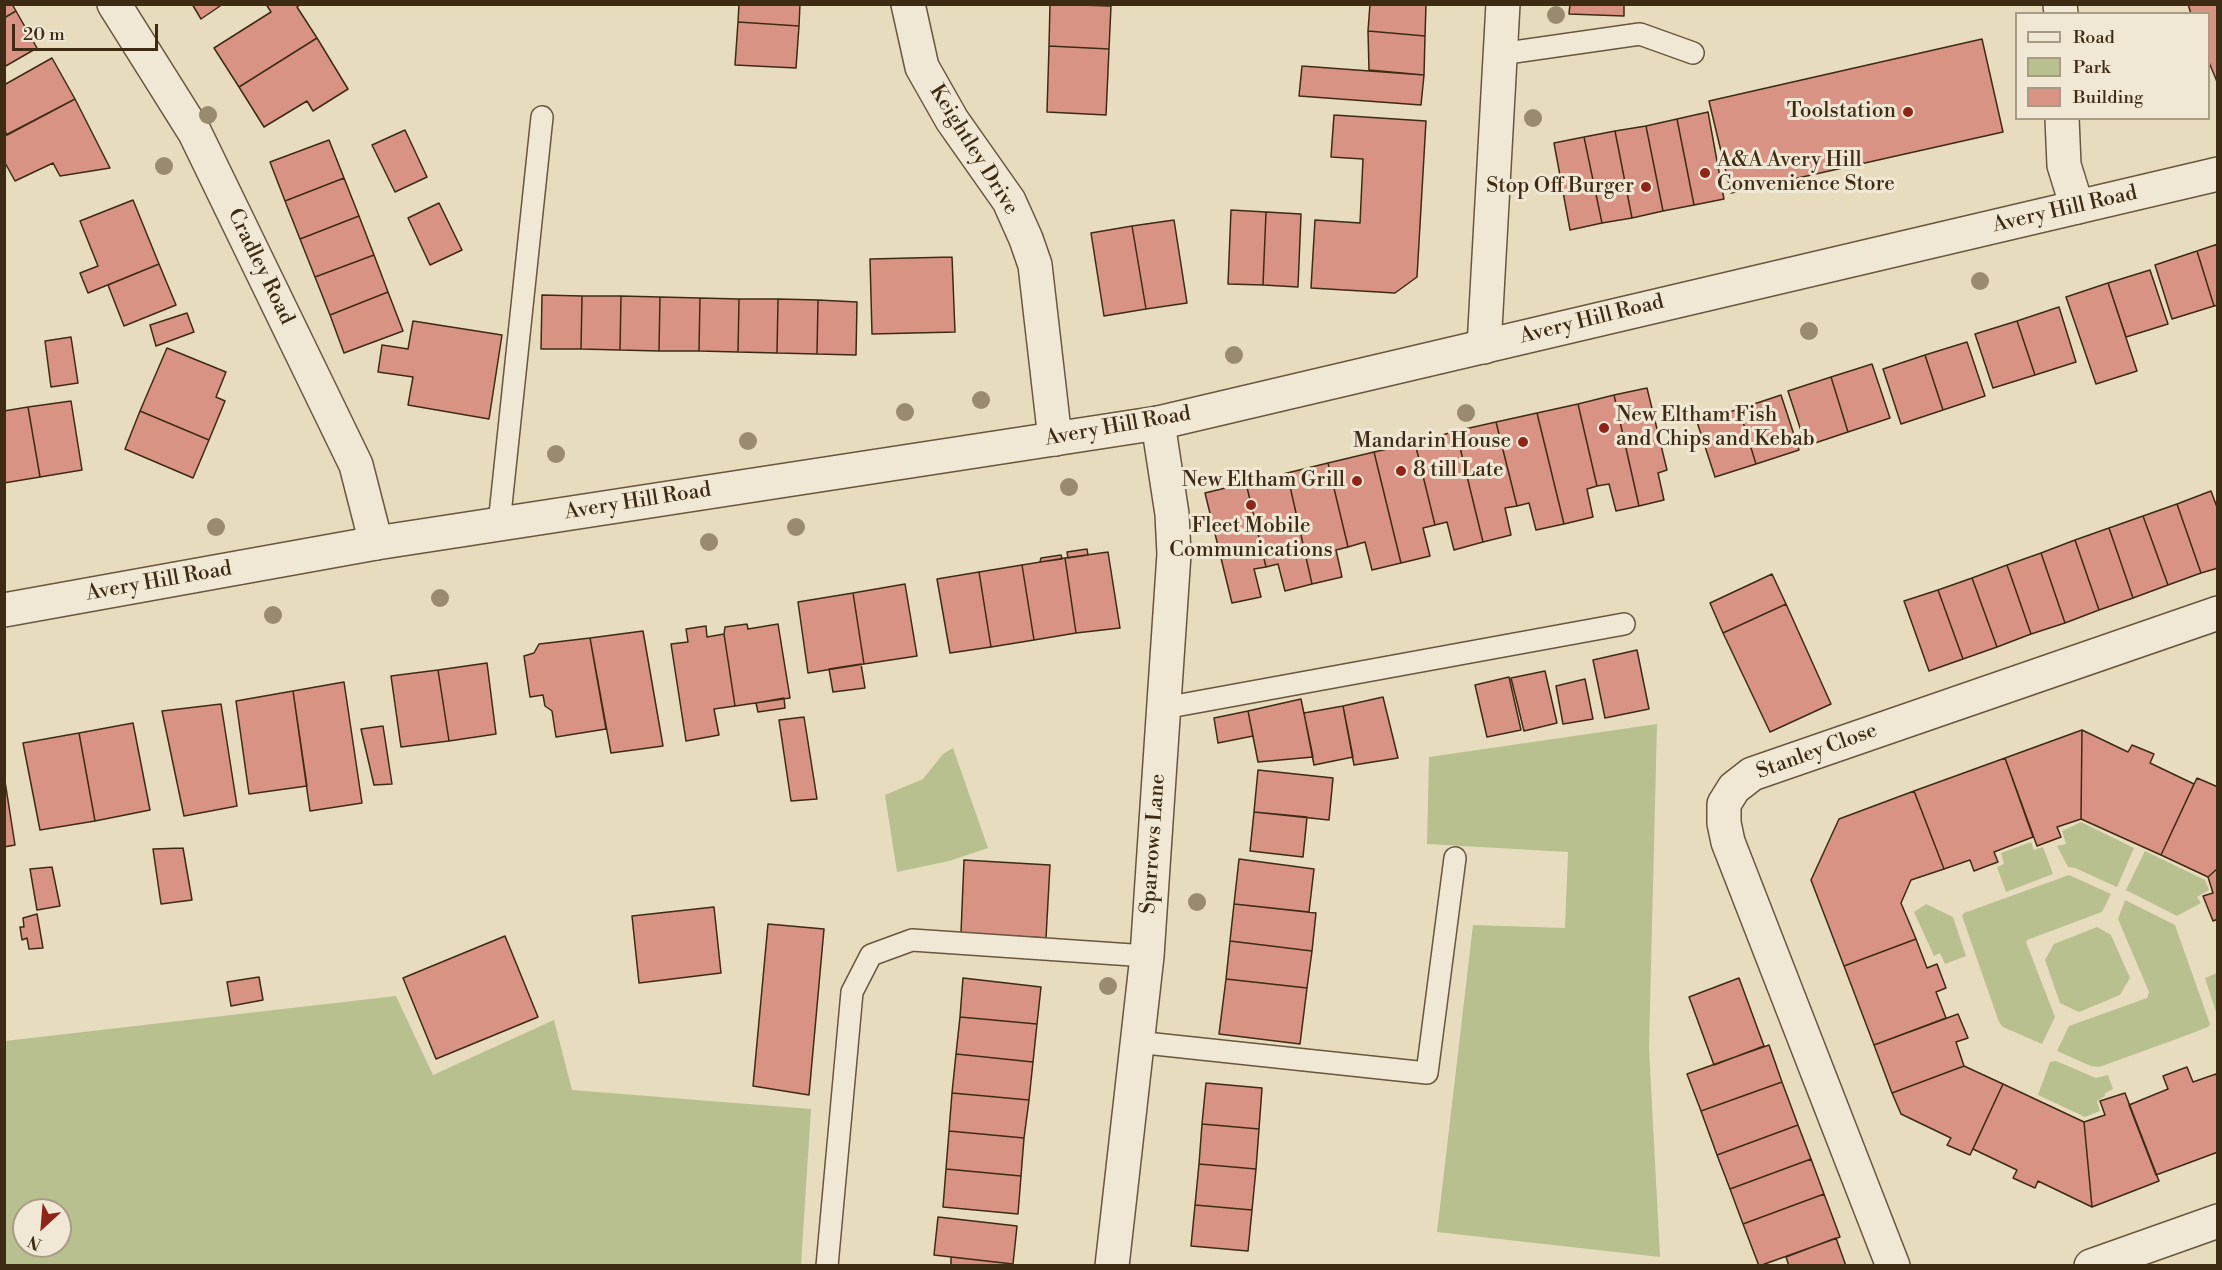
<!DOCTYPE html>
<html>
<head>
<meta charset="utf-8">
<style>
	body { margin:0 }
	#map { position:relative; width:2222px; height:1270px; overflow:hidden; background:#e8dcbe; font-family:"Libre Bodoni",serif }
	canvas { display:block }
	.frame { position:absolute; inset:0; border:6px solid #3d2b13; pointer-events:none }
	.legend { position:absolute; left:2015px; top:12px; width:195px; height:108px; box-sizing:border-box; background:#f0e8d5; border:2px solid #a89c87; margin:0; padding:8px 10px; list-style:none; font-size:18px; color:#3d2b13 }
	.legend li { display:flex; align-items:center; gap:12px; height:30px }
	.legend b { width:30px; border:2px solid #a89c87 }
	.north { position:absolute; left:12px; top:1198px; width:60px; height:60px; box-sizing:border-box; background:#f0e8d5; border:2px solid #a89c87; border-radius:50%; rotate:206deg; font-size:16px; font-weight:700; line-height:24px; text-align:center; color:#3d2b13 }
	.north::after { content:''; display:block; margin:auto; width:21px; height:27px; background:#8f2418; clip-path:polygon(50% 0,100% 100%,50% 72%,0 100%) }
	.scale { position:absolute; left:12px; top:24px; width:146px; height:27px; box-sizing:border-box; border:3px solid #3d2b13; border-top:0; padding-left:8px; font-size:18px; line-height:21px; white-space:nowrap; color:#3d2b13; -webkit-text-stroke:4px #f0e8d5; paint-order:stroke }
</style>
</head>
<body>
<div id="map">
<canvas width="2222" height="1270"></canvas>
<div class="frame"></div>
<ul class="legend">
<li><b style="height:8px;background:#f0e8d5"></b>Road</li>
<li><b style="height:16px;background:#b8c090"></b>Park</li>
<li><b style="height:16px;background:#d99385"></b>Building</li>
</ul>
<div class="north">N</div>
<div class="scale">20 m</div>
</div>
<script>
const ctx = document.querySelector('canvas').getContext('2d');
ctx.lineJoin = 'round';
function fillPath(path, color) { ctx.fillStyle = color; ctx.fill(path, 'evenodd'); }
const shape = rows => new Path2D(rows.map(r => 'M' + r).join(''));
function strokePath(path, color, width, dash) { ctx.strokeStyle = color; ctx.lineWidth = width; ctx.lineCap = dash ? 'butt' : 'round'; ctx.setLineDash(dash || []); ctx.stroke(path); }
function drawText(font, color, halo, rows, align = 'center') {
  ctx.font = font + ' "Libre Bodoni",serif'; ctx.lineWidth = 6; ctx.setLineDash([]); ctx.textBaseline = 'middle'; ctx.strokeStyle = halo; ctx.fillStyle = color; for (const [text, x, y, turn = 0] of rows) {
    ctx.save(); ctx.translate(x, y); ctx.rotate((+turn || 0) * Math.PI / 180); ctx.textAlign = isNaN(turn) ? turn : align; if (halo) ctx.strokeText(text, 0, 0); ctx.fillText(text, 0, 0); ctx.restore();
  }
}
fillPath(shape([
	[1657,724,1649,1048,1660,1257,1437,1232,1473,925,1565,928,1568,852,1427,844,1429,757],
	[953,748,988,848,949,861,897,872,885,795,923,779,943,754],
	[2081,822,2134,848,2117,887,2075,868,2068,867,2057,846,2066,844,2062,831],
	[2031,842,2034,850,2043,847,2053,874,2006,892,1997,867,2004,864,2001,853],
	[2145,851,2205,880,2209,890,2197,897,2201,903,2177,916,2126,890],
	[2069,875,2111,894,2102,912,2027,940,2026,942,2055,1017,2042,1044,2003,1027,1999,1022,1962,916,1964,913],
	[2125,900,2175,925,2210,1024,2208,1027,2174,1040,2099,1067,2091,1066,2057,1051,2069,1026,2147,998,2149,992,2118,919],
	[1926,904,1953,917,1966,956,1945,964,1940,953,1934,956,1914,912],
	[2097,927,2111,935,2130,978,2120,995,2079,1012,2060,1003,2045,960,2054,944],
	[2217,973,2217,1015,2205,978],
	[396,996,433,1075,554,1020,572,1090,811,1109,801,1265,5,1265,5,1041],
	[24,1210,60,1210,60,1246,24,1246],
	[2056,1061,2096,1078,2108,1075,2113,1089,2105,1093,2105,1096,2097,1101,2100,1111,2085,1117,2038,1095,2050,1062]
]), '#b8c090');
const building = shape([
	[4,4,12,4,16,11,4,18,4,4],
	[192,4,223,4,201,19,192,4],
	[266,4,301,4,297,7,317,38,239,87,214,48,271,12,266,4],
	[739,4,800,4,799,26,738,22,739,4],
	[1050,4,1111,6,1109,49,1049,46,1050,4],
	[1370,4,1426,4,1425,36,1368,31,1370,4],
	[1570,4,1624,4,1624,16,1569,14,1570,4],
	[2188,4,2218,4,2218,84,2208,60,2208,14,2191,14,2188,4],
	[16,11,37,48,4,67,4,18,16,11],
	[738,22,799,26,796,68,735,65,738,22],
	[1368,31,1425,36,1424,75,1369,70,1368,31],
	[317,38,348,89,313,111,307,101,264,127,239,87,317,38],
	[1982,39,2003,132,1731,193,1709,101,1982,39],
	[1049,46,1109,49,1106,115,1047,112,1049,46],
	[52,58,75,99,7,135,4,129,4,85,52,58],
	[1302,66,1424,75,1421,105,1299,96,1302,66],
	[75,99,110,168,60,176,53,163,15,181,4,161,4,136,75,99],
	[1708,112,1724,199,1694,205,1677,119,1708,112],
	[1334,115,1426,121,1417,277,1395,293,1311,288,1315,220,1360,223,1363,159,1331,157,1334,115],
	[1677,119,1694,205,1663,211,1646,126,1677,119],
	[1646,126,1663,211,1632,218,1615,131,1646,126],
	[405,130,427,177,395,192,372,145,405,130],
	[1615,131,1632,218,1602,223,1584,137,1615,131],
	[1584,137,1602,223,1570,230,1554,143,1584,137],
	[329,140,344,178,285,201,270,162,329,140],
	[344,178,359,216,300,239,285,201,344,178],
	[133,200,159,264,88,293,80,273,98,266,80,221,133,200],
	[439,203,462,250,430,265,408,218,439,203],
	[1231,210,1266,212,1263,285,1228,284,1231,210],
	[1266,212,1301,214,1298,287,1263,285,1266,212],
	[359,216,374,255,315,277,300,239,359,216],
	[1174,220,1187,303,1146,309,1132,226,1174,220],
	[1132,226,1146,309,1104,316,1091,233,1132,226],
	[2218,244,2218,305,2214,306,2197,251,2218,244],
	[2197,251,2214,306,2172,319,2155,265,2197,251],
	[374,255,388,292,330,315,315,277,374,255],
	[952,257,955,332,872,334,870,259,952,257],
	[159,264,176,305,124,326,108,285,159,264],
	[2150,270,2168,324,2126,337,2108,283,2150,270],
	[2108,283,2137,371,2096,384,2066,297,2108,283],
	[388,292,403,331,344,353,330,315,388,292],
	[542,295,582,296,581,349,541,349,542,295],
	[582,296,621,296,620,350,581,349,582,296],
	[621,296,660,297,659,351,620,350,621,296],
	[660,297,700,298,699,351,659,351,660,297],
	[700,298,739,299,738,352,699,351,700,298],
	[739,299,778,299,777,353,738,352,739,299],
	[778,299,818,300,817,354,777,353,778,299],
	[818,300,857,302,856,355,817,354,818,300],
	[2059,307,2076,362,2035,375,2017,321,2059,307],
	[187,313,194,332,156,346,150,325,187,313],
	[413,321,502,335,489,419,408,405,413,377,378,372,382,345,408,349,413,321],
	[2017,321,2035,375,1993,388,1975,334,2017,321],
	[71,337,78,383,51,387,45,341,71,337],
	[1967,342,1985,396,1943,410,1925,355,1967,342],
	[167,348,226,372,216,397,225,401,209,440,140,411,167,348],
	[1925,355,1943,410,1901,424,1883,369,1925,355],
	[1872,364,1890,418,1848,432,1831,377,1872,364],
	[1831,377,1848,432,1806,446,1788,391,1831,377],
	[1647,388,1667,470,1658,473,1664,500,1639,506,1614,395,1647,388],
	[1614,395,1639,506,1616,511,1609,484,1597,486,1578,404,1614,395],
	[1781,395,1799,450,1756,464,1739,409,1781,395],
	[71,401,82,470,40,477,28,407,71,401],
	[1578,404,1597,486,1587,489,1593,517,1564,524,1537,413,1578,404],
	[28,407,40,477,4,483,4,411,28,407],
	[1739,409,1756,464,1715,477,1697,422,1739,409],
	[140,411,209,440,193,478,125,449,140,411],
	[1537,413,1564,524,1536,530,1529,503,1517,506,1496,422,1537,413],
	[1496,422,1517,506,1505,508,1511,535,1483,542,1456,431,1496,422],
	[1456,431,1483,542,1454,550,1447,522,1435,525,1415,443,1456,431],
	[1415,443,1435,525,1423,528,1430,556,1401,563,1374,452,1415,443],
	[1374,452,1401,563,1372,570,1365,542,1348,547,1328,463,1374,452],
	[1328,463,1348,547,1336,550,1342,577,1312,584,1287,473,1328,463],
	[1287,473,1312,584,1285,591,1278,564,1266,567,1246,483,1287,473],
	[1246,483,1266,567,1254,569,1261,597,1232,603,1205,493,1246,483],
	[2211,491,2218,510,2218,568,2201,573,2177,504,2211,491],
	[2177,504,2201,573,2168,585,2143,516,2177,504],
	[2143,516,2168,585,2133,598,2109,528,2143,516],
	[2109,528,2133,598,2099,610,2075,540,2109,528],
	[2075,540,2099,610,2065,623,2041,553,2075,540],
	[1087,549,1088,555,1068,558,1067,552,1087,549],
	[1108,552,1120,628,1076,633,1065,558,1108,552],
	[2041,553,2065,623,2031,634,2007,565,2041,553],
	[1061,555,1062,559,1040,562,1041,558,1061,555],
	[1065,558,1076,633,1034,640,1022,565,1065,558],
	[1022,565,1034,640,991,647,979,572,1022,565],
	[2007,565,2031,634,1997,647,1972,578,2007,565],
	[979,572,991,647,950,653,937,579,979,572],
	[1772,574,1786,604,1723,633,1710,603,1772,574],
	[1972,578,1997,647,1963,659,1938,590,1972,578],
	[905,584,917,656,864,664,853,593,905,584],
	[1938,590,1963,659,1929,671,1904,601,1938,590],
	[853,593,864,664,808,673,798,602,853,593],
	[1786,604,1831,704,1770,732,1723,633,1786,604],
	[747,624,748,629,778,624,790,698,735,706,724,634,725,627,747,624],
	[706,626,707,637,724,634,735,706,714,709,719,735,686,741,671,644,688,642,686,629,706,626],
	[643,631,663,746,611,753,590,638,643,631],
	[590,638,606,729,556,737,552,711,545,706,543,695,530,697,524,656,534,653,539,644,590,638],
	[1637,650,1649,709,1605,718,1593,660,1637,650],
	[487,663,496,734,449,741,438,670,487,663],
	[861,664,865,688,833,692,829,669,861,664],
	[438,670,449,741,401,747,391,676,438,670],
	[1545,671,1557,723,1524,731,1511,678,1545,671],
	[1509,677,1521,730,1487,737,1475,685,1509,677],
	[1585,679,1593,719,1563,724,1556,686,1585,679],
	[344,682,362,803,310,811,293,691,344,682],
	[293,691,307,786,249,794,236,701,293,691],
	[1383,697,1398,758,1354,765,1343,706,1383,697],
	[784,698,785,708,758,712,756,703,784,698],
	[1301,699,1313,757,1258,762,1248,711,1301,699],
	[221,704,237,806,184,816,162,711,221,704],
	[1343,706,1353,757,1314,765,1304,713,1343,706],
	[1248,711,1253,736,1218,743,1214,718,1248,711],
	[804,717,817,799,791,801,779,720,804,717],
	[133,723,150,810,95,821,79,733,133,723],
	[383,726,392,784,374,785,361,729,383,726],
	[2082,730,2128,752,2132,745,2154,754,2150,763,2194,784,2161,855,2081,819,2082,730],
	[2082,730,2081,819,2057,827,2061,837,2037,846,2005,758,2082,730],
	[79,733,95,821,40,830,23,743,79,733],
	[2005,758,2033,837,1994,852,1998,862,1987,866,1974,871,1970,860,1944,869,1914,791,2005,758],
	[1258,770,1333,778,1329,820,1254,812,1258,770],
	[4,775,15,845,4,847,4,775],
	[2197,778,2218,787,2218,868,2208,877,2161,855,2197,778],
	[1914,791,1944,869,1911,880,1901,903,1916,939,1844,966,1811,880,1839,819,1914,791],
	[1254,812,1307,817,1303,857,1250,851,1254,812],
	[183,848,192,900,161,904,153,849,183,848],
	[1239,859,1314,869,1309,912,1234,904,1239,859],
	[964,860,1050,865,1046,938,961,933,964,860],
	[52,867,60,906,37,910,30,869,52,867],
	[2218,868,2218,919,2213,921,2203,896,2213,893,2208,877,2218,868],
	[1234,904,1316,913,1312,951,1230,941,1234,904],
	[714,907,721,973,639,983,632,916,714,907],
	[37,914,43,948,29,949,27,938,22,940,20,927,24,927,23,918,37,914],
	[768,924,824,929,809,1095,753,1086,768,924],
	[505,936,538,1017,436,1059,403,978,505,936],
	[1916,939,1927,968,1937,964,1946,988,1936,992,1946,1018,1874,1045,1844,966,1916,939],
	[1230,941,1312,951,1307,988,1226,979,1230,941],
	[259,977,263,1000,231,1006,227,982,259,977],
	[963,978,1041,987,1037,1024,960,1017,963,978],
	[1739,978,1764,1046,1714,1065,1689,997,1739,978],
	[1226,979,1307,988,1300,1044,1219,1034,1226,979],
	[1958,1014,1968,1038,1956,1042,1964,1066,1892,1093,1874,1045,1958,1014],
	[960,1017,1037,1024,1033,1062,956,1054,960,1017],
	[1769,1045,1782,1082,1701,1111,1687,1074,1769,1045],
	[956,1054,1033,1062,1029,1100,952,1093,956,1054],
	[1964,1066,2003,1084,1970,1155,1947,1145,1951,1138,1901,1114,1892,1093,1964,1066],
	[2187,1067,2193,1082,2216,1074,2218,1079,2218,1152,2156,1175,2129,1105,2168,1089,2163,1076,2187,1067],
	[1782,1082,1798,1125,1717,1155,1701,1111,1782,1082],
	[1206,1083,1262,1088,1259,1129,1202,1124,1206,1083],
	[2003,1084,2084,1122,2092,1207,2038,1181,2035,1188,2013,1178,2017,1170,1973,1149,2003,1084],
	[952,1093,1029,1100,1024,1138,949,1131,952,1093],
	[2125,1093,2159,1181,2092,1207,2084,1122,2105,1115,2100,1101,2125,1093],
	[1202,1124,1259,1129,1256,1169,1199,1164,1202,1124],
	[1798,1125,1811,1159,1730,1189,1717,1155,1798,1125],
	[949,1131,1024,1138,1021,1176,946,1169,949,1131],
	[1811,1159,1824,1194,1743,1224,1730,1189,1811,1159],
	[1199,1164,1256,1169,1252,1210,1195,1205,1199,1164],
	[946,1169,1021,1176,1018,1214,943,1207,946,1169],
	[1824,1194,1840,1237,1759,1266,1743,1224,1824,1194],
	[1195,1205,1252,1210,1248,1251,1191,1246,1195,1205],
	[938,1217,1017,1226,1013,1264,934,1255,938,1217],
	[1836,1238,1846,1266,1789,1266,1786,1257,1836,1238],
	[951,1257,1013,1264,1013,1266,951,1266,951,1257]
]);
fillPath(building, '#d99385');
strokePath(building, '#3d2b13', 1.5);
const service = shape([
	[1500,54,1640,34,1693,53],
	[499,524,542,117],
	[1164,708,1624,624],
	[1136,1042,1427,1073,1455,858],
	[827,1266,852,992,871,955,912,940,1147,956]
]);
const minor = shape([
	[114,4,195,133,356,465,376,543],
	[908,4,922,67,952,120,1009,201,1026,239,1035,265,1055,439],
	[2060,4,2061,14],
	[2062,118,2064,165,2077,207],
	[1484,347,1503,4],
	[1112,1266,1147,956,1174,554,1172,514,1158,423],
	[1893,1266,1728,842,1724,823,1724,804,1734,788,1752,774,2218,613],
	[2091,1266,2218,1221]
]);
const tertiary = shape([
	[4,610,376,543,1158,423,2218,174]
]);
strokePath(service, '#68573e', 24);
strokePath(minor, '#68573e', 36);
strokePath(tertiary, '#68573e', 36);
strokePath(service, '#f0e8d5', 21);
strokePath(minor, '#f0e8d5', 33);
strokePath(tertiary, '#f0e8d5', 33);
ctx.fillStyle = '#988b6e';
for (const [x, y] of [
	[1556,15],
	[208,115],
	[1533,118],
	[164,166],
	[1980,281],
	[1809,331],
	[1234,355],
	[981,400],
	[905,412],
	[1466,413],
	[748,441],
	[556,454],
	[1069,487],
	[216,527],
	[796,527],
	[709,542],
	[440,598],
	[273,615],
	[1197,902],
	[1108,986]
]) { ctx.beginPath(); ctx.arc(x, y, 9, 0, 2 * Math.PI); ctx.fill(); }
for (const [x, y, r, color] of [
	[1908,112,6,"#8f2418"],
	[1705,173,6,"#8f2418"],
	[1646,187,6,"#8f2418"],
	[1604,428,6,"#8f2418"],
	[1523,442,6,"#8f2418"],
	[1401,471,6,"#8f2418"],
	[1357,481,6,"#8f2418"],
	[1251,505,6,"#8f2418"]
]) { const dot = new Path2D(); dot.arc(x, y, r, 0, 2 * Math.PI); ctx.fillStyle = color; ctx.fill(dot); strokePath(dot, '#f0e8d5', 2); }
drawText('21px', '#3d2b13', '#f0e8d5', [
	["Toolstation",1896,112],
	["A&A Avery Hill",1717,161,"left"],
	["Convenience Store",1717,185,"left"],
	["Stop Off Burger",1634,187],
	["New Eltham Fish",1616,416,"left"],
	["and Chips and Kebab",1616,440,"left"],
	["Mandarin House",1511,442],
	["8 till Late",1413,471,"left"],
	["New Eltham Grill",1345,481],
	["Fleet Mobile",1251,527,"center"],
	["Communications",1251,551,"center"]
], 'right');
drawText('21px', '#3d2b13', '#f0e8d5', [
	["Keightley Drive",973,150,58],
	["Avery Hill Road",2065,210,-13],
	["Cradley Road",260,267,64],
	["Avery Hill Road",1592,320,-14],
	["Avery Hill Road",1118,427,-10],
	["Avery Hill Road",638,502,-9],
	["Avery Hill Road",159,582,-10],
	["Stanley Close",1817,752,-20],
	["Sparrows Lane",1154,844,-86]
]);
</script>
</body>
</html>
